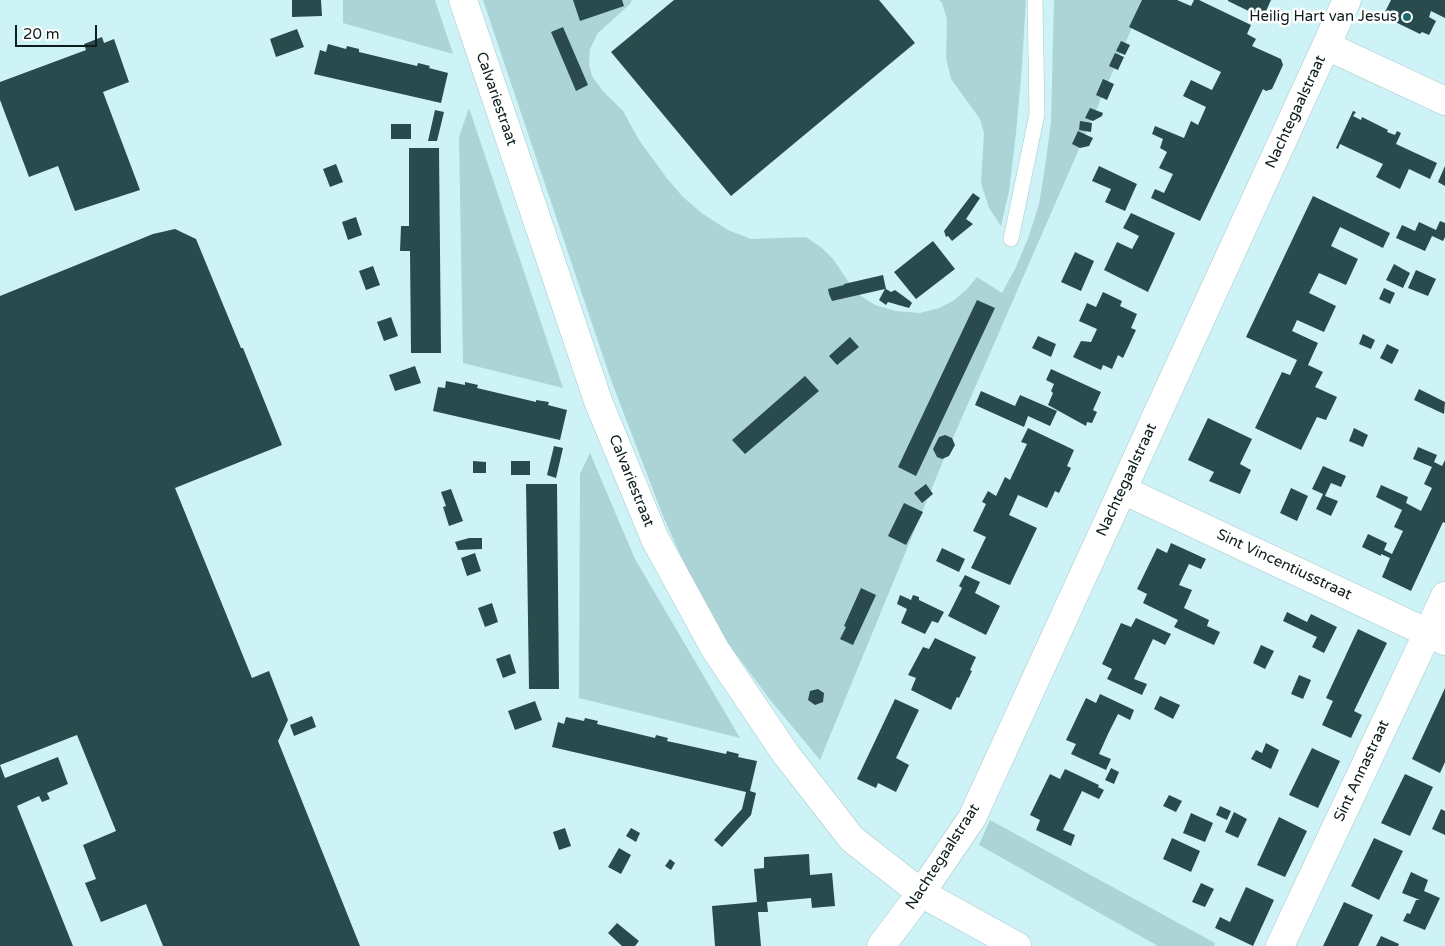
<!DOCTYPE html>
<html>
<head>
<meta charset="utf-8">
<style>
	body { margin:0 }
	#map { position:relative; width:1445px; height:946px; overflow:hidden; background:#cef3f6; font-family:"Varela Round",sans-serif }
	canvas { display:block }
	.scale { position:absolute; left:15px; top:25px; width:82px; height:22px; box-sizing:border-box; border:2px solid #0e1c1d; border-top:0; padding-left:6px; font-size:15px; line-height:18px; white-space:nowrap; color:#0e1c1d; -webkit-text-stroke:4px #fff; paint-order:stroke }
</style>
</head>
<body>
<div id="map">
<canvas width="1445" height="946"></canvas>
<div class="scale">20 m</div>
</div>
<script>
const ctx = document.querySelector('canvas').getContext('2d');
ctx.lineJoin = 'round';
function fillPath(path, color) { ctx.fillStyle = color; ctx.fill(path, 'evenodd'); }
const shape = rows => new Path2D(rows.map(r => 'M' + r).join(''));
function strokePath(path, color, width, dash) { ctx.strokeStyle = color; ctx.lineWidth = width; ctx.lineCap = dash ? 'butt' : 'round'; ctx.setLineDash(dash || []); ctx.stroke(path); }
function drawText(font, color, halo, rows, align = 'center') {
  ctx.font = font + ' "Varela Round",sans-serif'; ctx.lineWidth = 5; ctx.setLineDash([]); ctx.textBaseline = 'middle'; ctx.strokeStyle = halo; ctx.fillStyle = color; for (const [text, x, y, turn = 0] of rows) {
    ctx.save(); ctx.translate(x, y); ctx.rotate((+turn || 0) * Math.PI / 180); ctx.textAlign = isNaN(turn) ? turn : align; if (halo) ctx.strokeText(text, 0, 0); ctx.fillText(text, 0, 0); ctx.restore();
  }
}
fillPath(shape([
	[343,0,435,0,453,54,343,23],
	[483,0,632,0,630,4,598,33,590,49,589,64,592,76,602,90,623,111,639,140,666,177,683,197,703,214,728,230,751,239,806,237,822,248,833,259,848,281,861,296,875,305,895,311,920,313,939,308,953,301,967,289,977,277,1002,293,1016,267,1029,236,1039,204,1045,167,1051,122,1054,0,1144,0,946,454,820,760,771,701,730,646,697,592,663,516,611,380],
	[939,0,1026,0,1022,66,1016,133,1009,191,1001,226,989,208,981,183,984,133,980,119,951,79,946,58,947,19,942,3],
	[469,108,563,388,463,363,459,137],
	[590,453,635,559,740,738,579,698,580,474],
	[990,820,1215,943,1214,946,1158,946,979,845]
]), '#acd3d6');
fillPath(shape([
	[292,0,321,0,322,16,292,17],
	[573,0,622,0,624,6,580,21],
	[674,0,879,0,915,43,731,196,611,52],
	[1142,0,1177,0,1191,6,1194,0,1199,0,1251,25,1247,34,1256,39,1252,46,1281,59,1283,65,1272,89,1266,91,1263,89,1200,221,1151,198,1155,189,1164,193,1173,174,1159,168,1167,152,1160,148,1163,139,1152,134,1155,126,1184,138,1191,121,1198,125,1206,107,1183,96,1191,80,1212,90,1221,72,1129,27],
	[1228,0,1271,0,1263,18,1228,1],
	[1391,0,1445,0,1445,18,1431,11,1429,17,1436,21,1429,35,1422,32,1420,34,1383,16],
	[563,27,588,85,576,91,551,32],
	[297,29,304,47,276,57,270,39],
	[102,37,104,43,114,39,129,82,103,92,140,190,75,211,58,166,29,177,0,100,0,82,86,50,84,44],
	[1121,41,1130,45,1125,55,1116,51],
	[328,44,346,49,347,46,359,49,359,52,417,66,418,63,430,66,429,68,448,73,441,103,314,74,320,50,326,52],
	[1115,53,1124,57,1118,70,1109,66],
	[1103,79,1114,84,1107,100,1096,95],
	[1090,108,1103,113,1102,116,1093,121,1085,118],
	[435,110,444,112,437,141,428,141],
	[1353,111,1356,112,1353,116,1361,120,1362,117,1388,130,1387,132,1395,135,1397,131,1401,133,1396,144,1437,163,1430,179,1409,169,1400,189,1376,177,1383,164,1340,144,1338,149,1336,148],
	[1080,121,1092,123,1091,132,1079,130],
	[391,124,411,124,411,139,391,139],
	[1078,131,1093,138,1089,146,1080,148,1072,144],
	[409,148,439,148,441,353,411,353,410,251,400,251,401,226,409,226],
	[336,164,343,182,330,187,323,169],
	[1099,166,1137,184,1125,211,1105,202,1111,189,1092,181],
	[1445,166,1445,186,1438,182],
	[973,193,980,198,966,219,973,224,952,241,948,236,946,237,944,231],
	[1313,196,1390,233,1383,248,1340,227,1331,246,1358,259,1346,285,1319,273,1309,293,1336,306,1324,332,1297,320,1292,331,1318,343,1308,365,1323,372,1315,387,1337,397,1326,420,1317,417,1301,450,1255,428,1282,372,1290,375,1297,360,1246,337],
	[1131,213,1175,233,1148,292,1104,270,1117,242,1132,249,1139,236,1123,228],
	[356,217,362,235,348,240,342,222],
	[1440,221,1445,223,1445,237,1443,241,1432,236,1425,251,1396,238,1402,225,1415,231,1419,222,1436,230],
	[175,229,196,239,241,348,243,348,282,445,175,488,252,678,269,671,288,720,278,741,360,946,163,946,146,904,101,922,85,883,96,879,83,845,116,831,77,735,0,765,5,778,58,757,68,784,47,793,50,799,42,802,39,796,17,806,73,946,0,946,0,296,153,234],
	[933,241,955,269,916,299,894,272],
	[1075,252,1094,261,1081,291,1061,282],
	[1394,264,1410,273,1403,288,1386,280],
	[373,266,380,285,366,290,359,271],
	[1416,270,1436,279,1428,296,1408,288],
	[883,275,886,289,891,292,895,290,910,301,912,303,909,308,888,302,886,305,879,300,885,289,832,301,829,294,828,289,844,285,844,284],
	[1384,288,1395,293,1390,304,1379,299],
	[1103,292,1122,301,1120,306,1137,314,1131,328,1136,330,1123,358,1118,355,1112,369,1103,365,1101,370,1073,357,1081,341,1091,342,1097,329,1079,321,1087,303,1096,307],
	[977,300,995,308,916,476,898,467],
	[391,317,398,336,384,341,377,322],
	[1363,334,1375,340,1371,349,1359,344],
	[1038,336,1056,344,1051,357,1032,348],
	[850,337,859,347,837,365,829,356],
	[1387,344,1399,350,1392,364,1380,358],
	[415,366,421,383,395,391,389,375],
	[1051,369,1101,392,1093,410,1097,412,1092,423,1087,422,1086,426,1048,405,1053,393,1051,391,1054,384,1046,380],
	[805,376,819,391,745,454,732,440],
	[446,381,465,385,465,382,478,385,477,388,536,402,536,400,549,402,548,405,567,410,560,440,433,411,438,387,445,388],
	[1419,389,1445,402,1444,414,1414,400],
	[981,391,1015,406,1020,395,1057,411,1050,426,1028,416,1024,427,975,405],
	[1208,418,1252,439,1240,464,1251,470,1240,494,1209,481,1214,472,1188,460],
	[1028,428,1074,450,1067,466,1071,468,1059,493,1055,491,1047,508,1018,495,1009,515,1037,528,1010,585,971,568,986,537,973,531,986,504,982,502,988,491,996,496,1005,477,1010,480,1027,444,1021,442],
	[1354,428,1368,435,1363,447,1349,441],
	[945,435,952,438,955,445,949,456,942,459,937,457,933,449,939,437],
	[554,446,563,448,556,478,547,475],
	[1418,447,1437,455,1434,462,1442,466,1445,460,1445,523,1443,522,1411,591,1382,577,1390,558,1381,554,1381,556,1362,547,1368,534,1387,543,1384,550,1392,554,1403,531,1394,527,1402,510,1376,497,1381,485,1408,497,1406,503,1421,511,1432,488,1424,484,1432,467,1413,459],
	[473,461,486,462,486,473,473,473],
	[511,461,530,461,530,475,511,475],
	[1323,466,1346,476,1341,487,1331,483,1325,496,1338,501,1331,516,1316,509,1323,494,1312,489],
	[526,484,557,484,559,689,529,689],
	[926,484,933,494,922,503,914,493],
	[1291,488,1308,496,1297,521,1280,513],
	[451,489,463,521,449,526,443,507,446,506,441,492],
	[904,503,923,512,906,545,888,536],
	[469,538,482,538,482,549,458,550,455,542],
	[1171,543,1206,559,1201,569,1189,564,1179,585,1192,590,1184,608,1209,620,1207,626,1220,632,1214,645,1174,627,1178,620,1143,603,1147,594,1137,589,1157,548,1167,553],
	[942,548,965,559,959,572,936,561],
	[475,553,481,571,467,576,461,558],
	[965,575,980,582,975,593,1000,606,986,635,948,616,962,588,959,586],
	[861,588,876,595,853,645,840,639,846,627,844,626],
	[900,595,911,600,913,595,919,597,919,600,944,612,938,623,932,621,925,634,901,623,907,609,897,604],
	[492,603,498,622,485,627,478,608],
	[1287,612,1307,622,1311,614,1337,627,1324,653,1312,647,1317,637,1283,621],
	[1136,618,1171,634,1165,645,1153,639,1134,679,1147,684,1142,695,1107,679,1112,669,1102,664,1121,623,1131,627],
	[1358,629,1387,643,1354,711,1362,715,1351,738,1322,725,1333,701,1326,698],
	[935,638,976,657,970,670,972,671,959,698,957,697,951,710,911,690,916,678,908,675,923,647,929,649],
	[1261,645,1274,651,1265,669,1253,663],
	[510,654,516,673,503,678,496,659],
	[1299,675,1311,680,1303,699,1291,694],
	[1445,688,1445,762,1440,773,1412,759],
	[818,689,824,693,823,702,815,705,808,700,810,691],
	[1100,694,1134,710,1130,720,1118,714,1108,734,1099,754,1111,759,1106,770,1071,754,1076,744,1066,740,1086,698,1096,703],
	[1160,696,1180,705,1173,719,1154,709],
	[895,699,919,710,896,758,909,765,896,792,878,783,876,788,857,779],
	[535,701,542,720,515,730,508,711],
	[312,716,316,727,294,736,290,725],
	[566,717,584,721,585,718,598,721,597,724,655,738,656,735,668,738,667,741,726,754,727,751,739,754,738,757,757,761,750,791,756,793,751,815,722,847,714,840,742,809,746,792,552,747,558,722,564,724],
	[1266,743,1279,750,1271,769,1251,759,1256,750,1262,753],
	[1312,748,1340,761,1318,808,1289,795],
	[1111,768,1119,772,1114,784,1105,780],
	[1065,769,1099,785,1098,787,1104,790,1099,799,1082,791,1063,830,1075,835,1071,846,1036,830,1040,820,1030,815,1050,774,1060,779],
	[1405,774,1433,787,1410,836,1381,823],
	[1169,795,1182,801,1176,812,1163,806],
	[1220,806,1231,811,1227,820,1216,815],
	[1441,809,1445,811,1445,835,1432,829],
	[1234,812,1247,819,1238,838,1225,832],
	[1191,813,1213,823,1205,842,1183,833],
	[1279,817,1307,831,1285,877,1257,865],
	[565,828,571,846,559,850,553,832],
	[631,828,640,833,636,842,626,836],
	[1172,838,1200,851,1191,872,1163,859],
	[1374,838,1403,851,1379,900,1351,886],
	[619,848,631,855,621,874,608,867],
	[809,854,810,875,832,873,835,906,812,908,811,898,767,902,768,912,758,912,761,946,715,946,712,906,757,902,754,869,764,868,764,857],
	[670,859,675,863,671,870,665,866],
	[1411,872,1428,880,1424,891,1440,898,1425,930,1403,921,1407,913,1410,914,1416,900,1420,900,1402,893],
	[1201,883,1214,889,1205,907,1192,902],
	[1246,887,1274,900,1253,946,1215,928,1220,917,1230,922],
	[1344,902,1373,915,1358,946,1323,946],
	[617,923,639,941,635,946,622,946,608,933],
	[1381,936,1399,944,1398,946,1376,946]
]), '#2a4b4d');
const lane = shape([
	[1011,239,1037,114,1035,0]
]);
const street = shape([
	[463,0,598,401,655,539,715,649,785,753,852,839,921,893,1017,946],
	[1327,46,1445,101],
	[1123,490,1445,641],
	[881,946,921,893,972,818,1347,0],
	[1280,946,1445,596]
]);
strokePath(lane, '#a5c9cc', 16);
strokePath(street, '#a5c9cc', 29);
strokePath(lane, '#fff', 15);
strokePath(street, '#fff', 28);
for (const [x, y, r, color] of [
	[1407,17,5,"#1c696e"]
]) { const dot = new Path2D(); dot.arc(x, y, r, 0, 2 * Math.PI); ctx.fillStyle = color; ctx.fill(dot); strokePath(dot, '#fff', 2); }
drawText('15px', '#0e1c1d', '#fff', [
	["Heilig Hart van Jesus",1397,17]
], 'right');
drawText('15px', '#0e1c1d', '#fff', [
	["Calvariestraat",496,99,71],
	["Nachtegaalstraat",1296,112,-65],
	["Nachtegaalstraat",1127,480,-65],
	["Calvariestraat",631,481,68],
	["Sint Vincentiusstraat",1284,565,25],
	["Sint Annastraat",1362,771,-65],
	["Nachtegaalstraat",943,857,-57]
]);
</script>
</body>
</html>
